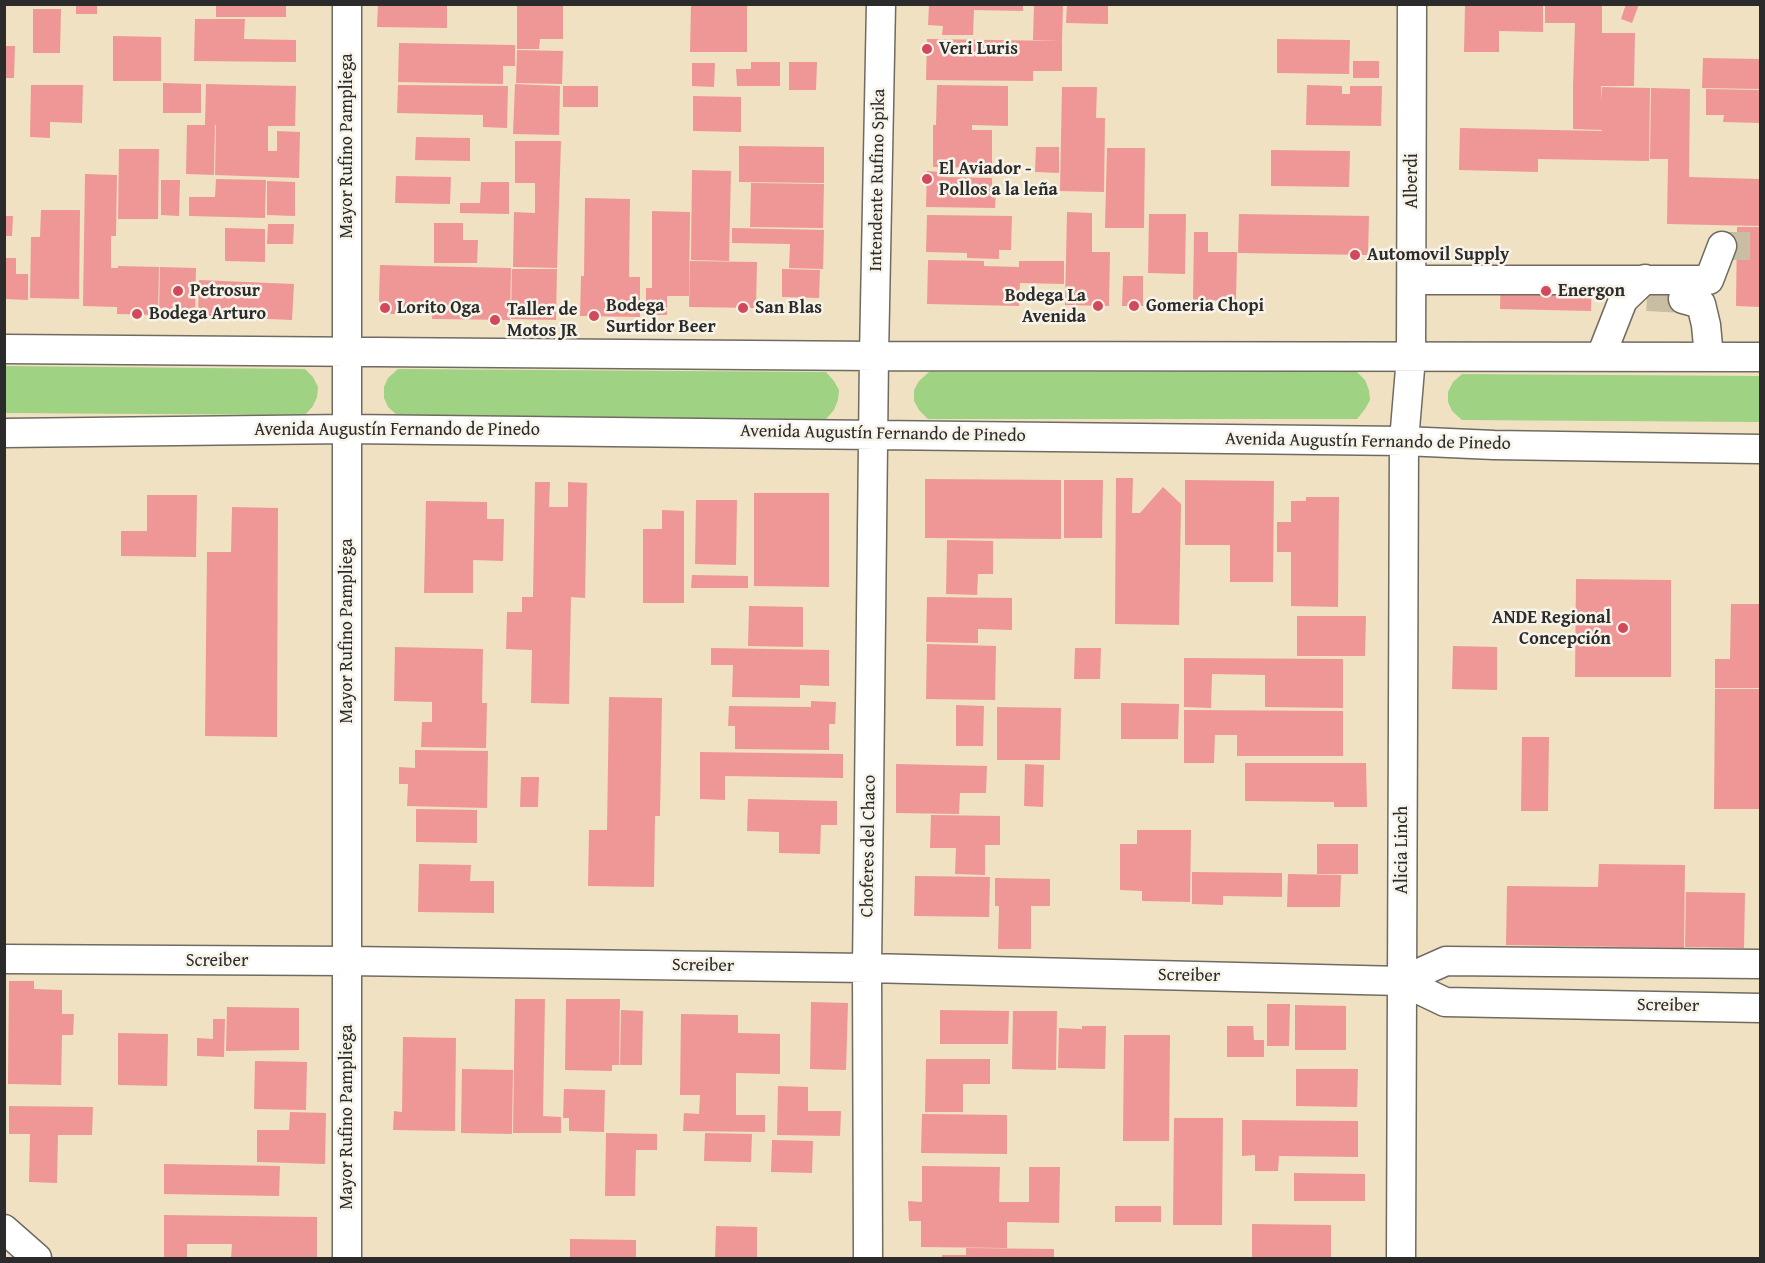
<!DOCTYPE html>
<html>
<head>
<meta charset="utf-8">
<style>
	body { margin:0 }
	#map { position:relative; width:1765px; height:1263px; overflow:hidden; background:#f0e1c2; font-family:"Gentium Book Plus",serif }
	canvas { display:block }
	.frame { position:absolute; inset:0; border:6px solid #2b2b2b; pointer-events:none }
</style>
</head>
<body>
<div id="map">
<canvas width="1765" height="1263"></canvas>
<div class="frame"></div>
</div>
<script>
const ctx = document.querySelector('canvas').getContext('2d');
ctx.lineJoin = 'round';
function fillPath(path, color) { ctx.fillStyle = color; ctx.fill(path, 'evenodd'); }
const shape = rows => new Path2D(rows.map(r => 'M' + r).join(''));
function strokePath(path, color, width, dash) { ctx.strokeStyle = color; ctx.lineWidth = width; ctx.lineCap = dash ? 'butt' : 'round'; ctx.setLineDash(dash || []); ctx.stroke(path); }
function drawText(font, color, halo, rows, align = 'center') {
  ctx.font = font + ' "Gentium Book Plus",serif'; ctx.lineWidth = 5; ctx.setLineDash([]); ctx.textBaseline = 'middle'; ctx.strokeStyle = halo; ctx.fillStyle = color; for (const [text, x, y, turn = 0] of rows) {
    ctx.save(); ctx.translate(x, y); ctx.rotate((+turn || 0) * Math.PI / 180); ctx.textAlign = isNaN(turn) ? turn : align; if (halo) ctx.strokeText(text, 0, 0); ctx.fillText(text, 0, 0); ctx.restore();
  }
}
fillPath(shape([
	[5,366,305,369,313,377,318,387,317,397,313,406,305,415,5,413],
	[398,369,826,372,834,381,839,390,838,400,834,410,826,419,398,416,388,407,384,398,384,387,388,378],
	[929,372,1357,372,1365,380,1369,390,1370,400,1365,409,1357,419,928,419,919,410,914,401,914,390,919,381],
	[1462,374,1760,376,1760,422,1462,420,1452,411,1448,402,1448,392,1453,382]
]), '#9fd282');
fillPath(shape([
	[76,4,97,4,97,14,76,14],
	[216,4,286,4,286,17,216,17],
	[378,4,447,4,447,28,377,27],
	[517,4,563,4,563,39,540,39,539,49,517,49],
	[929,4,1023,4,1023,11,974,10,973,35,942,35,943,26,928,25],
	[1034,4,1063,4,1062,41,1033,40],
	[1067,4,1108,4,1108,24,1066,23],
	[1545,4,1602,4,1602,33,1635,33,1634,86,1601,86,1601,101,1602,87,1650,88,1649,161,1538,159,1538,172,1459,170,1460,128,1602,131,1602,130,1573,129,1573,87,1580,87,1573,87,1575,23,1545,23],
	[1626,4,1639,4,1632,23,1621,19],
	[691,5,747,6,747,52,690,52],
	[1465,5,1543,5,1543,32,1499,31,1499,52,1464,52],
	[33,9,61,9,60,53,33,53],
	[195,19,245,19,244,39,296,40,296,62,194,61],
	[113,36,161,37,161,81,113,81],
	[927,39,1062,41,1062,71,1033,71,1033,81,926,80],
	[1277,39,1350,40,1349,74,1277,73],
	[399,43,515,45,515,66,503,66,503,84,398,82],
	[4,46,15,46,14,78,4,78],
	[517,50,563,51,562,84,516,83],
	[1703,58,1760,59,1760,89,1702,88],
	[1353,61,1379,61,1379,78,1353,78],
	[751,62,780,62,780,86,737,86,736,69,751,69],
	[789,62,817,62,816,90,789,90],
	[692,63,715,63,714,87,692,86],
	[163,83,201,84,201,113,163,113],
	[206,84,296,86,295,126,268,126,268,151,277,151,277,131,300,132,299,178,215,175,216,125,215,125,214,175,186,174,187,125,205,125],
	[515,84,560,86,559,135,513,134],
	[31,85,83,85,82,123,50,122,50,138,30,137],
	[398,85,508,86,507,128,483,127,483,115,397,113],
	[937,85,1008,86,1008,126,972,125,972,130,992,130,992,168,933,167,933,125,936,125],
	[1307,85,1342,86,1342,94,1350,94,1350,86,1382,86,1381,126,1306,125],
	[563,86,598,86,598,107,563,107],
	[1062,87,1097,87,1096,118,1105,118,1104,192,1060,191],
	[1651,88,1690,89,1689,177,1760,179,1760,226,1667,224,1668,159,1650,159],
	[1706,89,1760,90,1760,123,1723,122,1724,115,1706,115],
	[693,96,741,97,741,132,693,131],
	[416,137,470,138,470,161,415,160],
	[515,141,561,141,557,268,513,267,514,212,535,213,535,183,515,183],
	[739,146,824,147,824,183,739,182],
	[1036,147,1059,147,1059,173,1035,172],
	[1107,148,1145,148,1144,228,1105,228],
	[119,149,159,149,158,219,118,219],
	[1271,150,1350,151,1349,187,1271,186],
	[692,170,731,171,729,261,691,260],
	[927,171,943,172,942,177,992,178,992,193,996,193,995,208,926,207],
	[85,174,117,175,116,236,111,236,111,268,118,268,118,266,159,267,158,315,117,314,117,307,83,306],
	[396,176,451,177,450,204,395,203],
	[216,179,266,180,265,218,189,216,189,197,215,197],
	[161,180,180,180,179,216,161,215],
	[267,181,295,182,295,216,267,215],
	[481,182,509,182,509,214,460,213,460,203,480,203],
	[751,183,824,184,823,228,750,227],
	[585,198,630,199,629,277,640,277,640,317,580,316,581,276,584,276],
	[41,210,80,210,79,299,30,298,31,237,40,237],
	[652,211,690,212,689,296,667,296,667,315,646,315,646,288,652,288],
	[1067,212,1092,213,1092,252,1110,252,1109,306,1065,305],
	[1149,214,1186,214,1185,274,1148,273],
	[1239,214,1369,216,1368,255,1238,253],
	[927,215,1012,216,1011,250,999,250,999,259,967,258,967,253,926,252],
	[4,216,13,216,12,236,4,236],
	[434,223,463,223,463,240,478,240,477,263,434,263],
	[268,224,294,224,293,244,267,244],
	[1737,227,1760,227,1760,307,1736,306],
	[225,228,265,229,265,262,225,261],
	[732,228,824,230,823,269,789,268,790,244,732,243],
	[1194,232,1208,232,1208,252,1237,252,1236,301,1193,300],
	[4,258,16,258,16,274,28,274,28,300,4,299],
	[928,260,984,261,984,266,1019,267,1019,261,1064,261,1064,284,1020,283,1019,306,927,304],
	[690,261,757,262,756,308,689,307],
	[380,265,511,268,510,320,432,319,432,309,428,309,428,314,391,314,379,301],
	[160,267,196,268,195,315,159,314],
	[512,269,557,269,556,320,511,319],
	[782,269,820,270,819,298,782,297],
	[1501,270,1592,272,1591,311,1500,309],
	[1123,276,1143,276,1143,306,1122,306],
	[199,280,294,284,292,320,198,316],
	[1116,478,1133,478,1132,513,1140,513,1163,487,1181,504,1179,625,1115,624],
	[925,479,1061,480,1061,539,925,538],
	[1064,480,1103,480,1102,538,1064,538],
	[1185,480,1274,481,1273,582,1230,582,1230,545,1185,545],
	[535,482,550,482,549,507,568,507,568,482,587,483,585,598,571,597,569,704,531,703,532,650,506,649,507,612,522,612,522,597,533,597],
	[754,493,829,493,829,587,754,586],
	[147,495,197,495,196,557,121,556,121,531,147,531],
	[1306,497,1339,497,1338,607,1291,606,1291,552,1277,552,1277,522,1291,522,1291,501,1306,501],
	[696,500,737,500,736,565,695,564],
	[426,501,487,502,487,519,504,519,503,561,473,560,473,593,424,593],
	[232,507,278,508,277,737,205,736,207,552,231,552],
	[662,510,684,511,684,603,643,603,643,529,662,529],
	[947,540,993,541,993,574,978,574,977,595,946,594],
	[692,575,748,576,748,588,691,588],
	[1576,579,1671,580,1671,677,1575,677],
	[927,597,1012,598,1012,630,978,629,978,643,926,642],
	[1731,604,1760,604,1760,688,1715,688,1715,659,1730,659],
	[749,606,803,607,803,647,748,646],
	[1297,616,1366,616,1365,656,1297,656],
	[927,644,996,646,995,700,926,699],
	[1453,646,1497,647,1497,690,1452,689],
	[395,647,483,649,482,703,487,703,486,748,421,747,422,722,432,722,432,702,394,701],
	[711,648,829,650,829,686,800,685,800,698,732,697,733,665,711,665],
	[1075,648,1101,648,1100,679,1074,679],
	[1184,658,1343,659,1343,708,1265,707,1265,675,1212,674,1211,708,1184,707],
	[1715,689,1760,689,1760,809,1714,809],
	[609,697,662,698,660,816,655,816,654,887,588,886,589,830,607,830],
	[811,701,836,702,835,724,829,724,829,750,735,749,735,726,728,726,729,706,811,707],
	[1121,703,1179,704,1178,739,1121,739],
	[956,705,984,706,983,746,956,746],
	[997,707,1061,708,1060,760,997,760],
	[1184,710,1343,711,1343,756,1237,756,1237,735,1215,735,1214,763,1184,763],
	[1522,737,1549,737,1548,811,1521,811],
	[415,750,488,751,487,808,407,806,408,784,399,784,399,767,415,768],
	[700,752,843,754,843,778,725,776,725,800,700,799],
	[1245,763,1366,763,1367,807,1334,807,1334,802,1245,801],
	[896,764,987,766,986,793,960,793,959,814,896,813],
	[1025,764,1044,765,1043,807,1024,806],
	[521,777,539,777,538,807,520,807],
	[748,799,837,801,837,825,821,825,820,854,779,853,779,832,747,831],
	[416,809,477,810,477,843,416,842],
	[931,815,1000,816,1000,845,985,845,985,875,955,874,956,848,930,848],
	[1137,830,1191,830,1190,902,1142,901,1142,891,1120,890,1120,844,1137,844],
	[1317,844,1358,844,1358,874,1317,874],
	[419,864,471,865,470,881,494,881,494,913,418,912],
	[1599,864,1685,865,1684,948,1506,945,1507,886,1598,887],
	[1192,872,1282,873,1282,897,1223,896,1223,905,1192,904],
	[1288,874,1341,875,1340,907,1287,907],
	[915,876,990,877,989,917,914,916],
	[995,878,1050,879,1050,906,1031,906,1031,949,998,949,999,906,995,906],
	[1686,892,1745,893,1744,948,1685,947],
	[9,981,34,981,34,989,62,990,62,1014,74,1014,73,1035,62,1035,61,1085,8,1084],
	[515,999,545,999,543,1116,561,1117,561,1133,513,1133],
	[566,999,620,999,619,1065,612,1065,612,1071,565,1070],
	[811,1002,848,1003,846,1070,810,1069],
	[1267,1004,1290,1004,1289,1046,1267,1046],
	[1295,1005,1346,1006,1346,1050,1295,1050],
	[227,1007,299,1008,299,1050,226,1051],
	[621,1010,643,1011,642,1065,620,1065],
	[940,1010,1009,1011,1008,1044,940,1044],
	[1013,1011,1057,1011,1056,1070,1012,1069],
	[681,1014,738,1015,738,1033,780,1034,780,1074,736,1073,736,1115,765,1115,765,1132,683,1131,684,1113,699,1114,700,1095,680,1095],
	[213,1019,225,1019,224,1057,197,1056,197,1038,213,1039],
	[1082,1026,1106,1026,1105,1069,1058,1068,1059,1028,1082,1029],
	[1227,1026,1253,1026,1254,1040,1264,1040,1264,1057,1227,1057],
	[118,1033,168,1034,167,1086,118,1085],
	[1124,1035,1170,1035,1169,1141,1123,1141],
	[403,1037,456,1038,455,1131,393,1130,394,1111,402,1112],
	[926,1059,990,1059,990,1084,963,1084,963,1112,925,1112],
	[255,1061,307,1062,306,1110,254,1109],
	[462,1069,513,1070,512,1134,461,1133],
	[1296,1069,1358,1069,1357,1107,1296,1106],
	[778,1086,808,1087,808,1111,841,1111,840,1136,777,1135],
	[564,1089,605,1090,604,1132,569,1131,569,1118,563,1118],
	[9,1106,93,1107,92,1135,58,1135,57,1183,29,1182,30,1134,9,1134],
	[290,1112,326,1113,325,1164,257,1162,257,1130,289,1130],
	[922,1114,1007,1115,1007,1154,921,1153],
	[1174,1118,1223,1118,1222,1225,1173,1225],
	[1242,1120,1358,1121,1358,1157,1279,1156,1278,1171,1255,1171,1255,1155,1242,1156],
	[606,1133,657,1134,657,1150,636,1150,635,1196,605,1196],
	[705,1133,752,1134,751,1162,704,1161],
	[772,1140,813,1141,812,1173,771,1172],
	[164,1164,280,1166,279,1196,164,1194],
	[922,1166,1000,1167,999,1202,1029,1202,1029,1167,1060,1167,1059,1223,1007,1222,1007,1248,921,1247,921,1221,909,1221,908,1201,922,1202],
	[1294,1173,1365,1174,1365,1201,1294,1201],
	[1115,1206,1161,1206,1161,1222,1115,1222],
	[164,1215,317,1217,317,1258,231,1258,232,1244,187,1244,187,1258,164,1258],
	[1252,1224,1331,1225,1331,1258,1252,1258],
	[716,1226,757,1227,757,1258,715,1258],
	[570,1239,636,1240,636,1258,570,1258],
	[966,1248,1054,1249,1054,1258,942,1258,942,1255,966,1255]
]), '#ef9796');
strokePath(shape([
	[1722,246,1760,246],
	[1647,297,1683,299]
]), '#c9bda4', 28, [28, 14]);
const minor = shape([
	[1412,280,1709,280,1722,246],
	[1683,299,1701,304,1706,325,1709,357],
	[4,349,874,356,1760,357],
	[1601,356,1623,300,1645,279],
	[4,433,348,429,1404,441,1494,445,1760,449],
	[4,959,347,961,867,968,1401,981,1445,1002,1760,1008],
	[1401,981,1446,961,1760,964],
	[4,1229,37,1258],
	[347,1258,347,4],
	[868,1258,867,968,874,356,881,4],
	[1401,1258,1404,441,1411,357,1412,4]
]);
strokePath(minor, '#706b60', 31);
strokePath(minor, '#fff', 28);
for (const [x, y, r, color] of [
	[927,49,6,"#d1495b"],
	[927,179,6,"#d1495b"],
	[1355,255,6,"#d1495b"],
	[178,291,6,"#d1495b"],
	[1546,291,6,"#d1495b"],
	[1098,306,6,"#d1495b"],
	[1134,306,6,"#d1495b"],
	[385,308,6,"#d1495b"],
	[743,308,6,"#d1495b"],
	[137,314,6,"#d1495b"],
	[594,316,6,"#d1495b"],
	[495,320,6,"#d1495b"],
	[1623,628,6,"#d1495b"]
]) { const dot = new Path2D(); dot.arc(x, y, r, 0, 2 * Math.PI); ctx.fillStyle = color; ctx.fill(dot); strokePath(dot, '#f7f3e8', 2); }
drawText('bold 18px', '#2b2b2b', '#f7f3e8', [
	["Veri Luris",939,49],
	["El Aviador -",939,169],
	["Pollos a la leña",939,190],
	["Automovil Supply",1367,255],
	["Petrosur",190,291],
	["Energon",1558,291],
	["Bodega La",1086,296,"right"],
	["Avenida",1086,317,"right"],
	["Bodega",606,306],
	["Surtidor Beer",606,327],
	["Gomeria Chopi",1146,306],
	["Lorito Oga",397,308],
	["San Blas",755,308],
	["Taller de",507,310],
	["Motos JR",507,331],
	["Bodega Arturo",149,314],
	["ANDE Regional",1611,618,"right"],
	["Concepción",1611,639,"right"]
], 'left');
drawText('18px', '#2b2b2b', '#f7f3e8', [
	["Mayor Rufino Pampliega",347,146,-90],
	["Intendente Rufino Spika",878,180,-89],
	["Alberdi",1412,181,-90],
	["Avenida Augustín Fernando de Pinedo",397,430],
	["Avenida Augustín Fernando de Pinedo",883,434,1],
	["Avenida Augustín Fernando de Pinedo",1368,442,1],
	["Mayor Rufino Pampliega",347,631,-90],
	["Choferes del Chaco",869,846,-89],
	["Alicia Linch",1402,850,-90],
	["Screiber",217,961],
	["Screiber",703,966,1],
	["Screiber",1189,976,1],
	["Screiber",1668,1006,1],
	["Mayor Rufino Pampliega",347,1117,-90]
]);
</script>
</body>
</html>
